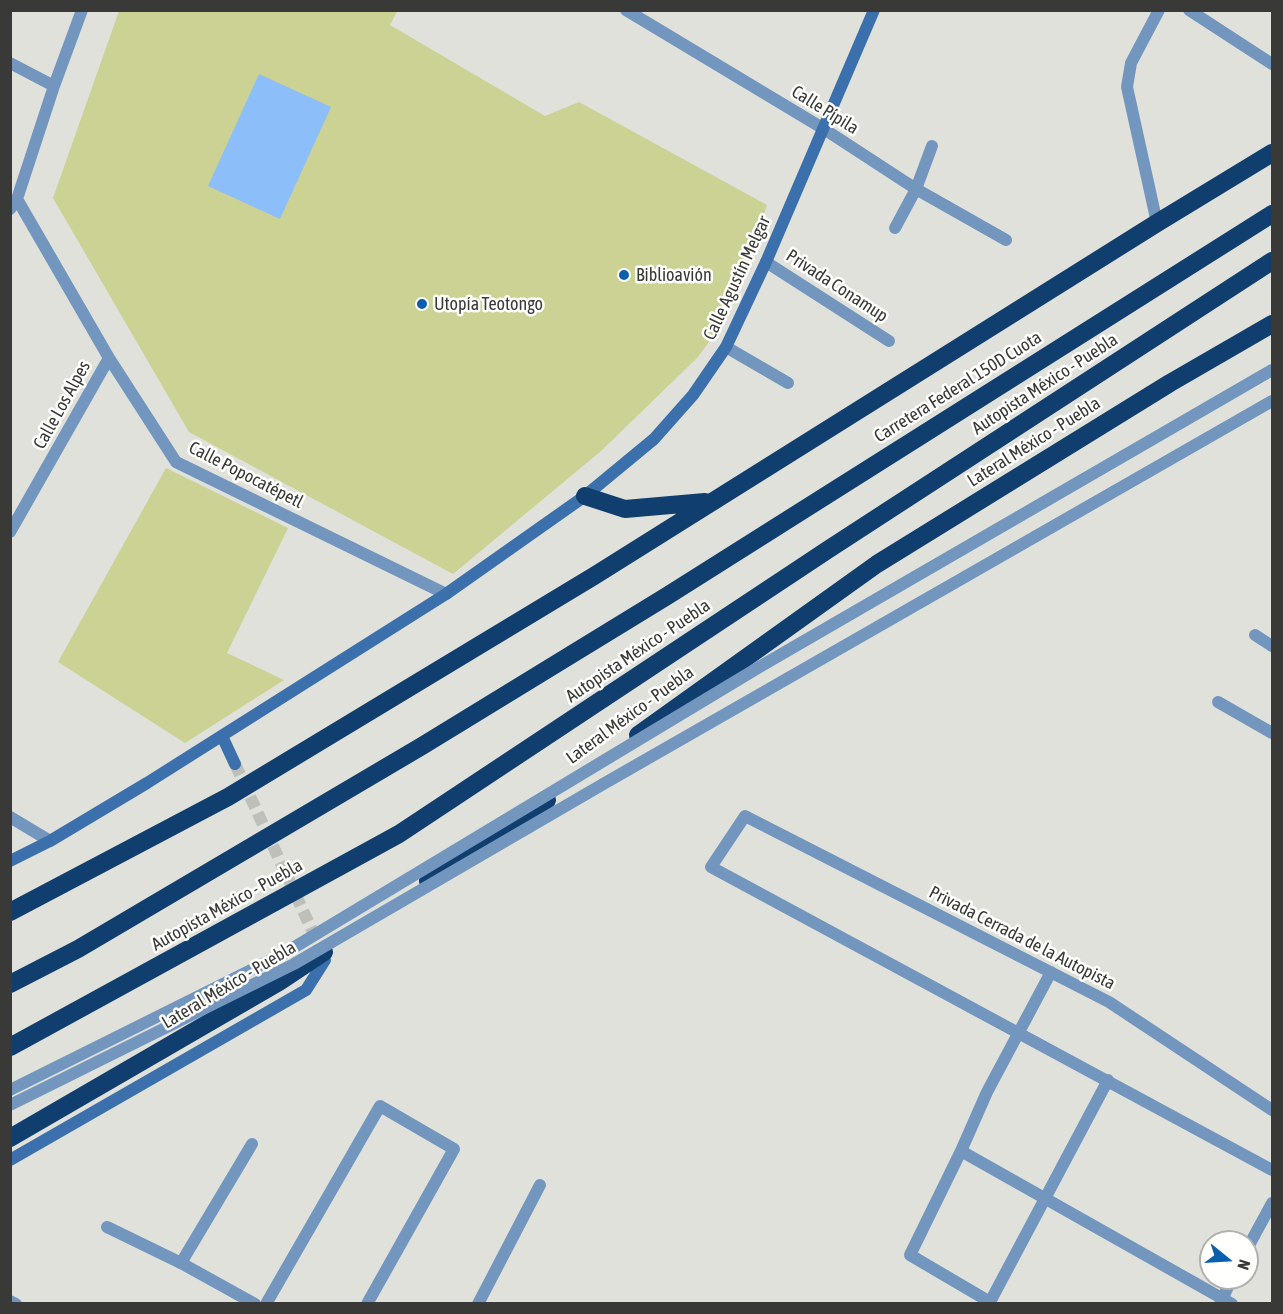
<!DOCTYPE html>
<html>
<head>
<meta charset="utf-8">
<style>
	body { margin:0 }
	#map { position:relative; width:1283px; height:1314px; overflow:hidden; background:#e0e1da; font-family:"Asap Condensed",sans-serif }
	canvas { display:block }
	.frame { position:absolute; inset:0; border:12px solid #393937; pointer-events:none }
	.north { position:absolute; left:1199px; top:1230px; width:60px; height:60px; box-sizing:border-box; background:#fffffe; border:2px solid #b0b0ae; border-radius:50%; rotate:108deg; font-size:16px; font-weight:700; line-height:24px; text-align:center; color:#393937 }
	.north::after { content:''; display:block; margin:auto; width:21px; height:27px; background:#0c5fad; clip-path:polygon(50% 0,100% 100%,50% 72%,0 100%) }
</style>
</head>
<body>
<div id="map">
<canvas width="1283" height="1314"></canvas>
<div class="frame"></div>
<div class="north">N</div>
</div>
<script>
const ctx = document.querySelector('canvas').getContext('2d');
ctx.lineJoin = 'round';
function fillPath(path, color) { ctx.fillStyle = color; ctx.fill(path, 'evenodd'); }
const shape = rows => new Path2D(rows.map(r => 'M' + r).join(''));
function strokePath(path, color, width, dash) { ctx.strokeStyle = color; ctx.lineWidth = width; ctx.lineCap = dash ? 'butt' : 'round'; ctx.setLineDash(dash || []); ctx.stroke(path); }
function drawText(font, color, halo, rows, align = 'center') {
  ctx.font = font + ' "Asap Condensed",sans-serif'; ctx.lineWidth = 5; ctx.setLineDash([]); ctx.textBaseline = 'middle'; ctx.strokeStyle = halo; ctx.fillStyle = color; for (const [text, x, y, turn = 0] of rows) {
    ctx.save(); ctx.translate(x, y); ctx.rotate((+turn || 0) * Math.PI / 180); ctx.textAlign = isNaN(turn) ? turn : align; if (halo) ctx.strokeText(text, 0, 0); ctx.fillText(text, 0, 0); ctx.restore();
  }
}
fillPath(shape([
	[398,10,390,25,545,116,579,102,767,205,744,274,715,334,697,358,601,451,453,574,189,432,53,198,119,11],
	[166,468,288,528,227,653,284,680,185,743,58,662]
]), '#ccd194');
fillPath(shape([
	[259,74,331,107,280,219,208,186]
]), '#8cbefa');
strokePath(shape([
	[235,764,324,956]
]), '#bfbfb9', 12, [12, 6]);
strokePath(shape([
	[1189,10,1272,64],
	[1157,223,1127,87,1131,63,1159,10],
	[726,347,788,383],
	[1255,635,1272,646],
	[1218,702,1272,733],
	[1051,972,987,1092,961,1151,1232,1304],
	[1272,1110,1109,1002,745,816,711,867,1272,1170],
	[961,1151,910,1255,990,1302,1108,1080],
	[1247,1249,1272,1203],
	[181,1263,252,1144],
	[266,1304,380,1106,454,1149,367,1304],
	[478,1304,540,1185],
	[1220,1304,1232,1278]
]), '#7396bf', 12);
strokePath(shape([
	[626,10,824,129,916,189,1006,240],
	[10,63,54,86],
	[17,199,109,358,176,462,446,594],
	[10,209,17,199,54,86,82,10],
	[895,228,916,189,932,146],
	[766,262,889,341],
	[10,532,109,358],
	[10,817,50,841],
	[107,1227,181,1263,255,1304],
	[10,1301,16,1304]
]), '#7396bf', 12);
strokePath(shape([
	[222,736,235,764],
	[10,861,50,841,147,783,446,594,585,496,654,439,693,395,726,347,766,262,874,10],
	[10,1160,306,990,325,960]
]), '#3c70ac', 12);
strokePath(shape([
	[585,496,625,509,705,502],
	[638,735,877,564,1170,383,1272,324],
	[428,881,547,800],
	[10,912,228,797,594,576,1157,223,1272,153],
	[10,984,78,949,422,746,667,596,1272,214],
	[10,1047,399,834,829,549,1272,261],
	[10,1138,279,982,324,952]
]), '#103e6f', 18);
strokePath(shape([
	[10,1090,283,954,761,666,1272,370],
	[10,1105,294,964,605,783,1272,401]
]), '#7396bf', 12);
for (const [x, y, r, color] of [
	[624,275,6,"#0c5fad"],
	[422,304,6,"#0c5fad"]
]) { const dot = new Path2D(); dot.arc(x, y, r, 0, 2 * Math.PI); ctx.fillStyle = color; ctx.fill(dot); strokePath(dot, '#fffffe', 2); }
drawText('18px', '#393937', '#fffffe', [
	["Calle Pípila",825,110,32],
	["Calle Agustín Melgar",737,278,-65],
	["Privada Conamup",837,286,33],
	["Autopista México - Puebla",1045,384,-33],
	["Carretera Federal 150D Cuota",958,387,-32],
	["Calle Los Alpes",62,405,-61],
	["Lateral México - Puebla",1034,442,-32],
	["Calle Popocatépetl",246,475,27],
	["Autopista México - Puebla",638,651,-34],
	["Lateral México - Puebla",630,715,-36],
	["Autopista México - Puebla",227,905,-29],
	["Privada Cerrada de la Autopista",1022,938,27],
	["Lateral México - Puebla",229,985,-31]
]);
drawText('18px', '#393937', '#fffffe', [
	["Biblioavión",636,275],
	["Utopía Teotongo",434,304]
], 'left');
</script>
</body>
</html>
